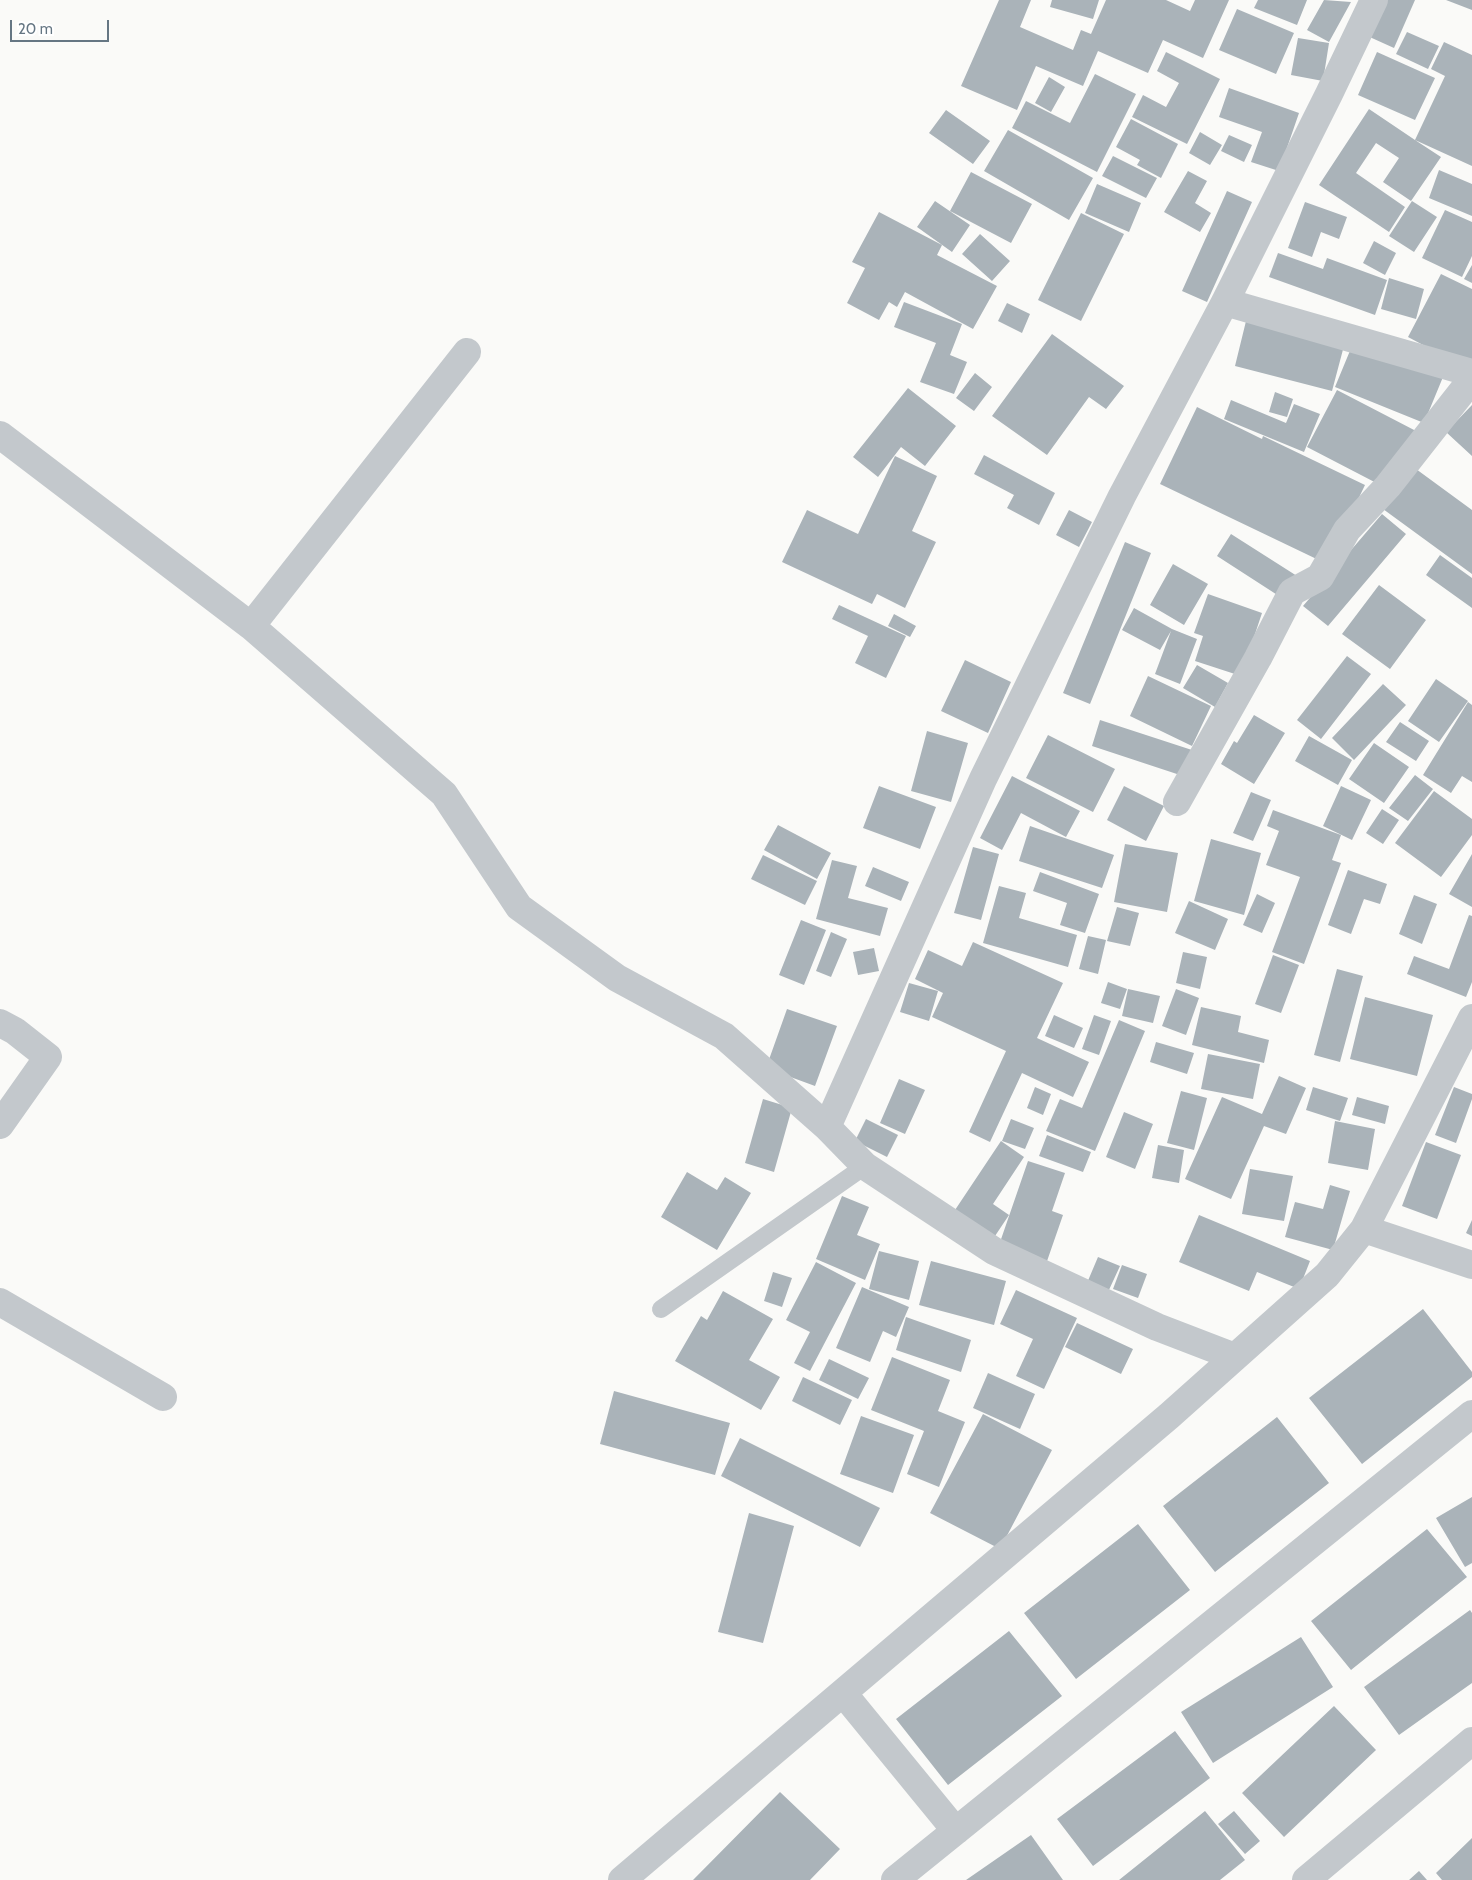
<!DOCTYPE html>
<html>
<head>
<meta charset="utf-8">
<style>
	body { margin:0 }
	#map { position:relative; width:1472px; height:1880px; overflow:hidden; background:#fafaf8; font-family:Cabin,sans-serif }
	canvas { display:block }
	.scale { position:absolute; left:10px; top:20px; width:99px; height:22px; box-sizing:border-box; border:2px solid #657683; border-top:0; padding-left:6px; font-size:15px; line-height:18px; white-space:nowrap; color:#657683; -webkit-text-stroke:4px #fff; paint-order:stroke }
</style>
</head>
<body>
<div id="map">
<canvas width="1472" height="1880"></canvas>
<div class="scale">20 m</div>
</div>
<script>
const ctx = document.querySelector('canvas').getContext('2d');
ctx.lineJoin = 'round';
function fillPath(path, color) { ctx.fillStyle = color; ctx.fill(path, 'evenodd'); }
const shape = rows => new Path2D(rows.map(r => 'M' + r).join(''));
function strokePath(path, color, width, dash) { ctx.strokeStyle = color; ctx.lineWidth = width; ctx.lineCap = dash ? 'butt' : 'round'; ctx.setLineDash(dash || []); ctx.stroke(path); }
fillPath(shape([
	[999,0,1031,0,1020,27,1073,50,1081,30,1091,34,1106,0,1166,0,1190,11,1195,0,1229,0,1203,58,1163,40,1148,73,1098,51,1083,86,1036,66,1017,110,961,86],
	[1052,0,1099,0,1093,19,1050,7],
	[1258,0,1307,0,1297,25,1254,8],
	[1324,0,1351,2,1329,42,1307,30],
	[1378,0,1415,0,1394,48,1363,34],
	[1446,0,1472,0,1472,10],
	[1237,9,1294,33,1276,74,1219,50],
	[1407,32,1439,46,1428,69,1396,54],
	[1298,38,1329,43,1323,81,1291,75],
	[1444,42,1472,55,1472,166,1415,140,1441,157,1411,201,1383,182,1399,158,1376,143,1356,173,1405,207,1389,232,1319,185,1369,109,1415,140,1445,76,1431,69],
	[1166,52,1220,79,1187,144,1132,117,1143,95,1166,107,1179,83,1157,71],
	[1377,52,1435,78,1415,120,1358,95],
	[1095,74,1136,94,1097,172,1012,128,1026,101,1070,123],
	[1049,77,1065,87,1051,112,1035,103],
	[1229,88,1299,113,1279,171,1251,162,1262,132,1219,117],
	[946,110,990,141,973,164,929,133],
	[1131,119,1178,144,1161,178,1137,165,1140,160,1116,147],
	[1008,130,1093,178,1069,220,984,171],
	[1200,132,1222,145,1210,165,1189,153],
	[1229,135,1252,145,1244,162,1221,151],
	[1113,156,1157,178,1146,198,1102,176],
	[1439,170,1472,184,1472,216,1429,198],
	[1188,171,1207,181,1195,203,1211,213,1200,232,1164,212],
	[971,172,1032,204,1011,243,950,211],
	[1097,184,1141,203,1129,232,1085,213],
	[1227,191,1252,202,1207,302,1182,291],
	[935,201,970,225,952,252,917,227],
	[1412,201,1437,217,1414,252,1389,236],
	[1305,202,1347,217,1339,239,1321,232,1312,257,1288,248],
	[1445,210,1472,222,1472,256,1462,277,1422,258],
	[879,212,942,245,937,255,997,286,973,329,905,292,897,307,889,302,879,320,847,303,865,268,852,262],
	[1081,213,1124,234,1081,321,1038,300],
	[980,234,1010,261,992,281,962,254],
	[1374,241,1396,253,1385,275,1363,263],
	[1278,253,1323,269,1327,258,1387,280,1375,315,1269,277],
	[1472,265,1472,283,1464,279],
	[1441,274,1472,289,1472,371,1408,337],
	[1389,278,1424,289,1416,319,1381,309],
	[904,302,962,324,950,355,967,362,954,394,920,382,936,343,894,327],
	[1007,303,1030,314,1022,333,998,321],
	[1247,317,1345,342,1332,391,1235,366],
	[1052,334,1124,386,1106,409,1089,397,1047,455,992,416],
	[1354,341,1443,377,1424,423,1335,387],
	[975,373,992,387,974,411,956,398],
	[908,388,956,426,925,466,901,447,878,477,853,457],
	[1337,390,1416,431,1386,488,1307,447],
	[1275,392,1293,399,1287,417,1269,412],
	[1231,400,1286,423,1294,404,1320,414,1304,452,1224,419],
	[1472,405,1472,456,1446,432],
	[1197,407,1262,439,1263,436,1365,485,1327,564,1160,484],
	[984,455,1055,493,1039,525,1007,508,1014,495,974,474],
	[895,456,937,476,912,531,936,542,905,608,877,594,872,604,782,562,807,510,858,534],
	[1416,469,1472,510,1472,574,1383,509],
	[1069,510,1092,522,1079,547,1056,535],
	[1382,514,1406,534,1328,626,1303,606],
	[1231,534,1297,576,1282,598,1217,556],
	[1125,542,1151,553,1090,704,1063,693],
	[1440,555,1472,578,1472,608,1426,575],
	[1173,564,1208,584,1184,625,1150,605],
	[1379,585,1426,620,1390,669,1342,634],
	[1208,594,1262,613,1241,676,1195,661,1203,636,1194,633],
	[839,605,906,636,886,678,855,663,868,636,832,619],
	[1134,608,1172,629,1197,639,1180,684,1155,674,1171,631,1160,650,1122,630],
	[894,614,916,626,910,637,888,626],
	[1347,656,1371,674,1321,739,1297,720],
	[965,660,1011,682,988,733,941,711],
	[1197,665,1228,683,1215,707,1183,688],
	[1148,676,1211,706,1192,746,1130,716],
	[1436,679,1468,701,1439,742,1408,721],
	[1383,684,1406,705,1354,760,1332,738],
	[1468,702,1472,705,1472,782,1462,776,1451,793,1423,775],
	[1254,715,1285,733,1254,784,1221,764,1234,741,1237,743],
	[1100,720,1195,751,1186,777,1092,746],
	[1400,722,1429,741,1416,761,1386,742],
	[927,731,968,743,951,802,911,791],
	[1048,735,1115,769,1093,812,1026,778],
	[1309,736,1352,760,1338,785,1295,761],
	[1374,743,1409,767,1384,803,1349,779],
	[1415,775,1433,789,1408,821,1389,808],
	[1012,776,1080,811,1066,837,1021,813,1002,850,980,838],
	[879,786,936,807,920,849,863,828],
	[1124,786,1164,806,1146,841,1107,820],
	[1341,786,1371,800,1352,840,1323,826],
	[1434,791,1472,819,1472,835,1441,877,1395,843],
	[1251,792,1271,800,1253,841,1233,833],
	[1382,809,1399,820,1383,844,1366,833],
	[1273,810,1341,835,1332,860,1341,863,1304,964,1272,952,1300,877,1266,865,1279,831,1267,826],
	[778,825,831,853,817,879,764,850],
	[1030,826,1114,855,1102,888,1019,861],
	[1211,839,1261,853,1244,915,1194,901],
	[1125,844,1178,853,1167,912,1114,902],
	[973,847,999,854,981,920,954,913],
	[1472,854,1472,907,1449,894],
	[763,855,817,881,805,905,751,879],
	[832,860,857,866,848,898,888,908,880,936,816,919],
	[873,867,909,882,901,901,865,886],
	[1348,870,1387,884,1380,904,1364,899,1351,934,1328,925],
	[1040,872,1099,894,1085,933,1060,925,1067,903,1033,891],
	[999,886,1026,893,1019,918,1077,935,1068,967,983,943],
	[1257,894,1275,903,1262,933,1243,925],
	[1414,895,1437,904,1422,944,1399,934],
	[1189,901,1228,919,1215,950,1175,933],
	[1117,907,1139,913,1130,946,1107,941],
	[1469,915,1472,916,1472,982,1466,997,1407,974,1414,956,1449,969],
	[801,920,826,930,804,985,779,975],
	[831,932,847,939,831,977,816,971],
	[1088,936,1106,940,1098,974,1079,969],
	[973,942,1063,983,1037,1038,1089,1062,1073,1097,1022,1073,990,1142,969,1132,1006,1051,932,1017,943,993,915,979,928,950,962,966],
	[874,948,879,971,858,975,853,952],
	[1183,952,1207,957,1200,989,1176,983],
	[1273,955,1299,965,1281,1013,1255,1004],
	[1337,969,1363,976,1340,1062,1314,1055],
	[1108,982,1127,989,1120,1009,1101,1003],
	[909,983,938,991,929,1021,900,1012],
	[1128,989,1160,996,1153,1023,1122,1016],
	[1176,989,1199,998,1186,1035,1162,1026],
	[1365,997,1433,1015,1417,1076,1350,1059],
	[1201,1007,1241,1016,1238,1032,1269,1040,1264,1063,1192,1045],
	[787,1009,837,1026,815,1086,766,1068],
	[1054,1015,1083,1028,1074,1048,1045,1036],
	[1094,1015,1111,1021,1099,1055,1082,1049],
	[1119,1020,1145,1031,1095,1151,1046,1131,1060,1099,1082,1108],
	[1156,1042,1194,1053,1187,1074,1150,1062],
	[1208,1054,1260,1064,1253,1099,1201,1089],
	[1279,1076,1306,1088,1286,1134,1264,1126,1231,1199,1185,1179,1222,1097,1262,1114],
	[899,1079,925,1090,905,1134,880,1123],
	[1035,1087,1051,1094,1043,1115,1027,1108],
	[1313,1087,1348,1098,1340,1121,1306,1110],
	[1454,1087,1472,1094,1472,1099,1456,1143,1435,1135],
	[1181,1091,1207,1098,1194,1150,1167,1143],
	[1357,1097,1389,1106,1385,1124,1352,1115],
	[763,1099,792,1108,774,1172,745,1163],
	[1124,1112,1153,1124,1135,1169,1106,1157],
	[866,1119,898,1135,887,1157,855,1141],
	[1011,1119,1034,1128,1025,1149,1002,1141],
	[1335,1121,1375,1129,1368,1170,1328,1163],
	[1047,1135,1091,1152,1083,1172,1039,1156],
	[1001,1141,1024,1157,993,1204,1009,1215,993,1239,953,1213],
	[1426,1142,1461,1155,1437,1219,1402,1206],
	[1158,1145,1184,1150,1179,1183,1152,1178],
	[1028,1161,1065,1173,1052,1211,1063,1215,1046,1264,998,1248],
	[1250,1169,1293,1176,1284,1221,1242,1214],
	[687,1172,717,1190,725,1177,751,1193,717,1250,661,1217],
	[1330,1185,1350,1191,1333,1250,1285,1237,1295,1202,1323,1209],
	[842,1196,869,1207,857,1235,880,1244,865,1280,816,1259],
	[1199,1215,1310,1261,1299,1289,1257,1272,1249,1291,1179,1262],
	[1472,1220,1472,1236,1466,1233],
	[879,1251,919,1261,909,1300,869,1289],
	[1098,1257,1120,1266,1108,1292,1087,1283],
	[931,1261,1006,1281,994,1325,919,1305],
	[816,1262,856,1283,810,1371,794,1363,810,1332,786,1320],
	[1122,1265,1147,1274,1138,1298,1113,1289],
	[773,1272,792,1278,782,1307,764,1301],
	[862,1287,909,1307,896,1337,883,1331,870,1362,836,1348],
	[1016,1290,1077,1318,1044,1389,1016,1376,1033,1339,1000,1324],
	[723,1291,773,1319,749,1360,780,1377,761,1410,675,1361,701,1316,707,1320],
	[1423,1309,1472,1372,1472,1377,1362,1464,1309,1398],
	[906,1317,971,1340,961,1372,896,1350],
	[1077,1323,1133,1349,1121,1374,1065,1347],
	[892,1357,950,1380,938,1411,965,1422,939,1487,907,1474,924,1431,871,1410],
	[829,1359,869,1378,858,1399,819,1380],
	[988,1373,1035,1394,1020,1429,973,1408],
	[803,1377,852,1400,840,1425,792,1401],
	[614,1391,730,1423,715,1475,600,1444],
	[983,1414,1052,1450,1000,1549,930,1513],
	[861,1416,914,1435,893,1493,840,1474],
	[1277,1417,1329,1483,1215,1572,1163,1506],
	[740,1438,880,1508,860,1547,721,1476],
	[1472,1497,1472,1563,1465,1567,1436,1518],
	[749,1513,794,1526,763,1643,718,1632],
	[1138,1524,1190,1590,1076,1679,1024,1613],
	[1427,1529,1467,1577,1351,1670,1311,1621],
	[1470,1610,1472,1613,1472,1683,1399,1735,1364,1687],
	[1009,1631,1062,1696,948,1785,896,1719],
	[1301,1637,1333,1687,1213,1763,1181,1712],
	[1334,1706,1376,1750,1284,1837,1242,1793],
	[1175,1731,1210,1778,1093,1866,1057,1819],
	[780,1792,840,1849,810,1880,693,1880],
	[1205,1811,1245,1860,1220,1880,1119,1880],
	[1234,1811,1260,1841,1245,1854,1218,1824],
	[1031,1835,1063,1880,966,1880],
	[1472,1838,1472,1880,1442,1880,1436,1873],
	[1419,1871,1427,1880,1409,1880]
]), '#aab3b9');
strokePath(shape([
	[661,1309,865,1166]
]), '#c3c8cc', 18);
strokePath(shape([
	[1225,302,1472,373],
	[0,435,251,626,444,794,519,907,617,978,724,1036,827,1127],
	[251,626,467,352],
	[1177,802,1258,658,1292,592,1320,577,1347,530,1388,486,1472,379],
	[0,1023,15,1031,48,1057,0,1125],
	[1364,1229,1472,1265],
	[0,1302,163,1397],
	[1235,1357,1157,1327,994,1251,865,1166,827,1127,983,779,1122,496,1225,302,1329,94,1374,0],
	[843,1693,956,1831],
	[622,1880,1169,1416,1327,1275,1364,1229,1472,1018],
	[895,1880,1472,1414],
	[1306,1880,1472,1741]
]), '#c3c8cc', 28);
</script>
</body>
</html>
